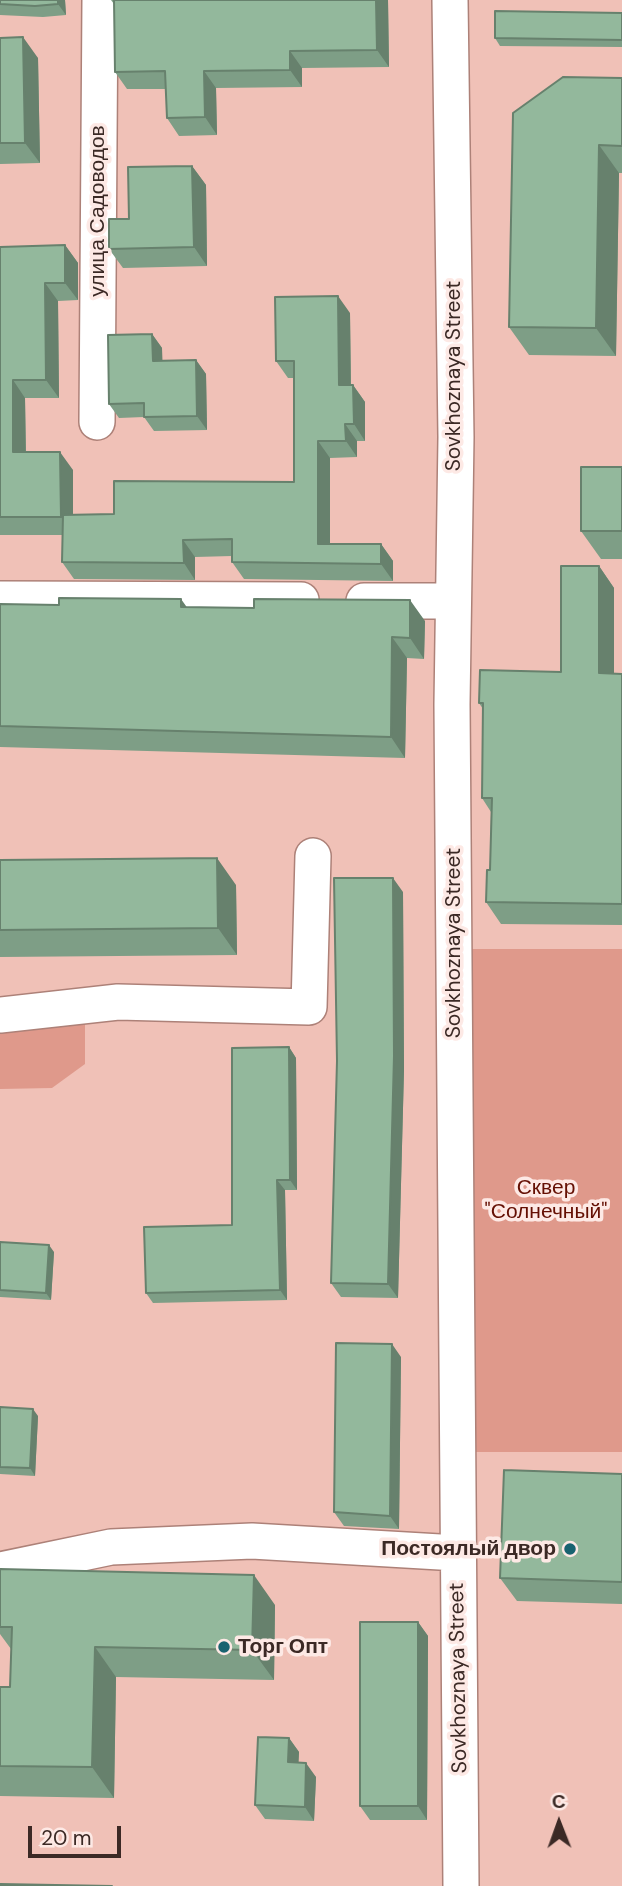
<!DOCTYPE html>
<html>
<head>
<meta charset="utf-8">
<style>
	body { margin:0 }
	#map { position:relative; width:622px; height:1886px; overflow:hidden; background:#f0c1b7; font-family:"DM Sans",sans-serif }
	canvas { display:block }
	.north { position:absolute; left:524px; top:1788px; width:70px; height:70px; -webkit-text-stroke:5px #fde9e5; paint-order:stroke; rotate:359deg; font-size:19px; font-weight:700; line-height:28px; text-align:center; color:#3b2925 }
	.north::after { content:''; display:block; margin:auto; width:24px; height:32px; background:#3b2925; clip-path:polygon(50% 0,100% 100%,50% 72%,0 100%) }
	.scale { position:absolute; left:28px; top:1826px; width:93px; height:32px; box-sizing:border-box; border:4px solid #3b2925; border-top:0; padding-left:9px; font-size:21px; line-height:24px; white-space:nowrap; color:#3b2925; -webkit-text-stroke:5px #fde9e5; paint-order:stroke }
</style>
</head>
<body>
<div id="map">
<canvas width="622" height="1886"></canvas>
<div class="north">С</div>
<div class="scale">20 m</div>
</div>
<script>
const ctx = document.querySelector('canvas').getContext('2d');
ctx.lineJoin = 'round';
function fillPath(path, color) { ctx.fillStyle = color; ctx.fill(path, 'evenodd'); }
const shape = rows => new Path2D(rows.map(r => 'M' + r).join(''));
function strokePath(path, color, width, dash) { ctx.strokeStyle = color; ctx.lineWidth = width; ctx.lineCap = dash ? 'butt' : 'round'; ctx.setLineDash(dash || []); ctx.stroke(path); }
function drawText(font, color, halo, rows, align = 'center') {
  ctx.font = font + ' "DM Sans",sans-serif'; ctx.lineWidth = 7; ctx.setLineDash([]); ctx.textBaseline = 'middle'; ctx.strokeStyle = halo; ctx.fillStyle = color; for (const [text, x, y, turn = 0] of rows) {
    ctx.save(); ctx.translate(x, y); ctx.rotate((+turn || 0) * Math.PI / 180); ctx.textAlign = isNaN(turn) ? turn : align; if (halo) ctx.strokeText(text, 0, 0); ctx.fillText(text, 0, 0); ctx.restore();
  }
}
fillPath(shape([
	[468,949,622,949,622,1452,472,1452],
	[85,1022,85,1064,52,1088,0,1089,0,1026]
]), '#df998b');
const minor = shape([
	[450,0,456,437,452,704,461,1886],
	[97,422,100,0],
	[0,599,301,600],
	[364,601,453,601],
	[0,1015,118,1002,309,1007,313,856],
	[0,1570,111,1547,252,1541,457,1553]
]);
strokePath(minor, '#ad8178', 38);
strokePath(minor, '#fff', 35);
fillPath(shape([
	[0,0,65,0,66,15,43,17,0,15],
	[111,0,388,0,389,67,302,68,302,87,216,88,217,135,179,136,167,118,166,89,127,89,115,72,114,4],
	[622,13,622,47,500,46,495,38],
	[0,38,38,58,40,163,0,164],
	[622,78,622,173,619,173,616,356,529,355,509,327],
	[192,166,206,185,207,266,123,268,109,249,129,219],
	[65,245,78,263,78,300,58,301,59,398,25,398,26,452,73,470,73,514,114,514,294,482,294,378,288,378,276,361,350,313,351,385,353,385,365,402,365,441,357,441,357,457,330,458,330,544,381,544,393,561,393,581,244,579,232,562,232,556,195,557,195,580,74,579,62,562,63,535,0,535,0,247],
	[152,334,162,348,162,361,196,360,206,374,207,430,154,431,144,417,119,418,109,404],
	[622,467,622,559,601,559,581,531],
	[599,566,614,588,614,674,622,674,622,925,501,924,486,902,490,870,491,812,482,798,483,709,479,703,561,672],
	[0,604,187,607,425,621,424,659,407,658,405,758,0,747],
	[0,860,236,885,237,955,0,957],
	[403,892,404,1070,398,1298,341,1297,331,1283],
	[289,1047,296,1058,297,1190,285,1190,287,1300,153,1303,146,1293,232,1225],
	[0,1242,54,1252,51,1300,0,1297],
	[401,1357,399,1529,344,1526,334,1512],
	[0,1407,38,1416,35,1476,0,1474],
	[622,1474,622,1604,517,1601,500,1578],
	[0,1569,275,1605,274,1680,116,1677,114,1798,0,1796,0,1687,10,1687,11,1649,0,1634],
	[418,1622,428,1636,427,1820,370,1820,360,1806],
	[289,1738,299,1752,298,1763,316,1777,314,1821,265,1819,255,1805]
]), '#7e9e86');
fillPath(shape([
	[58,0,65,0,66,15,58,4],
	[376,0,388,0,389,67,377,50],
	[23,37,38,58,40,163,25,143],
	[290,51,302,68,302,87,290,70],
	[204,71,216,88,217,135,205,117],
	[599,145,619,173,616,356,596,328],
	[192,166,206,185,207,266,194,247],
	[65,245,78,263,78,300,65,283],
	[45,283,58,301,59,398,46,380],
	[338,296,350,313,351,402,339,385],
	[152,334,162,348,163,375,153,361],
	[196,360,206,374,207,430,197,416],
	[13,380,25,398,26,470,13,452],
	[353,385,365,402,365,441,354,424],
	[345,424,357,441,357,457,346,441],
	[318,441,330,458,330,561,318,544],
	[60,452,73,470,73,535,61,517],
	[183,540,195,557,195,580,184,563],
	[381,544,393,561,393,581,381,564],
	[599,566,614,588,614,695,599,673],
	[181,599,196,620,181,607],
	[410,600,425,621,424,659,410,638],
	[392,637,407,658,405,758,391,737],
	[217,858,236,885,237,955,218,928],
	[393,878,403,892,404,1070,398,1298,388,1284],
	[289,1047,296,1058,297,1190,290,1180],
	[277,1180,285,1190,287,1300,280,1290],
	[49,1245,54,1252,51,1300,46,1293],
	[392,1344,401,1357,399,1529,390,1516],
	[33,1409,38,1416,35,1476,30,1468],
	[254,1575,275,1605,274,1680,252,1650],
	[418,1622,428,1636,427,1820,418,1806],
	[95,1647,116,1677,114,1798,92,1767],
	[289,1738,299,1752,298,1776,288,1762],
	[306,1763,316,1777,314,1821,305,1807]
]), '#67816d');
const building = shape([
	[0,0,58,0,58,4,35,6,0,4,0,0],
	[114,0,376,0,377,50,290,51,290,70,204,71,205,117,167,118,165,71,115,72,114,0],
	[495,11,622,13,622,40,495,38,495,11],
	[23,37,25,143,0,143,0,38,23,37],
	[563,77,622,78,622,146,599,145,596,328,509,327,513,113,563,77],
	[192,166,194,247,109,249,109,219,129,219,128,167,192,166],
	[65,245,65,283,45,283,46,380,13,380,13,452,60,452,61,517,0,517,0,247,65,245],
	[338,296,339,385,353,385,354,424,345,424,346,441,318,441,318,544,381,544,381,564,232,562,232,539,183,540,184,563,62,562,63,515,114,514,114,481,294,482,294,361,276,361,275,297,338,296],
	[152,334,153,361,196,360,197,416,144,417,144,403,109,404,108,335,152,334],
	[581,467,622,467,622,531,581,531,581,467],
	[561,566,599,566,599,673,622,674,622,904,486,902,487,870,490,870,492,798,482,798,483,703,479,703,480,670,561,672,561,566],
	[59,598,181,599,181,607,254,608,254,599,410,600,410,638,392,637,391,737,0,726,0,604,59,605,59,598],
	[217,858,218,928,0,930,0,860,217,858],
	[334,878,393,878,394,1056,388,1284,331,1283,337,1061,334,878],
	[289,1047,290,1180,277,1180,280,1290,146,1293,144,1227,232,1225,232,1048,289,1047],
	[0,1242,49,1245,46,1293,0,1290,0,1242],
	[336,1343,392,1344,390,1516,334,1512,336,1343],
	[0,1407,33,1409,30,1468,0,1467,0,1407],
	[504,1470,622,1474,622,1582,500,1578,504,1470],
	[0,1569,254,1575,252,1650,95,1647,92,1767,0,1766,0,1687,10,1687,12,1627,0,1627,0,1569],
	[360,1622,418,1622,418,1806,360,1806,360,1622],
	[258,1737,289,1738,288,1762,306,1763,305,1807,255,1805,258,1737],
	[0,1884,112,1886,0,1886,0,1884]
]);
fillPath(building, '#93b89c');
strokePath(building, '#67816d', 2);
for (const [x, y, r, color] of [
	[570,1549,7,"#196370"],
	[224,1647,7,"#196370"]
]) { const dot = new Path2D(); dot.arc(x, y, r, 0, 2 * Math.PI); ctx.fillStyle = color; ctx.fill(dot); strokePath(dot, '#fde9e5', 2.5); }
drawText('21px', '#3b2925', '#fde9e5', [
	["улица Садоводов",98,211,-90],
	["Sovkhoznaya Street",454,376,-90],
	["Sovkhoznaya Street",454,943,-90],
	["Sovkhoznaya Street",459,1678,-91]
]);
drawText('21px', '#640f03', '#fde9e5', [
	["Сквер",546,1188],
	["\"Солнечный\"",546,1212]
]);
drawText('bold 21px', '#3b2925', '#fde9e5', [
	["Постоялый двор",556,1549],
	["Торг Опт",238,1647,"left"]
], 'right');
</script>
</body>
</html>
